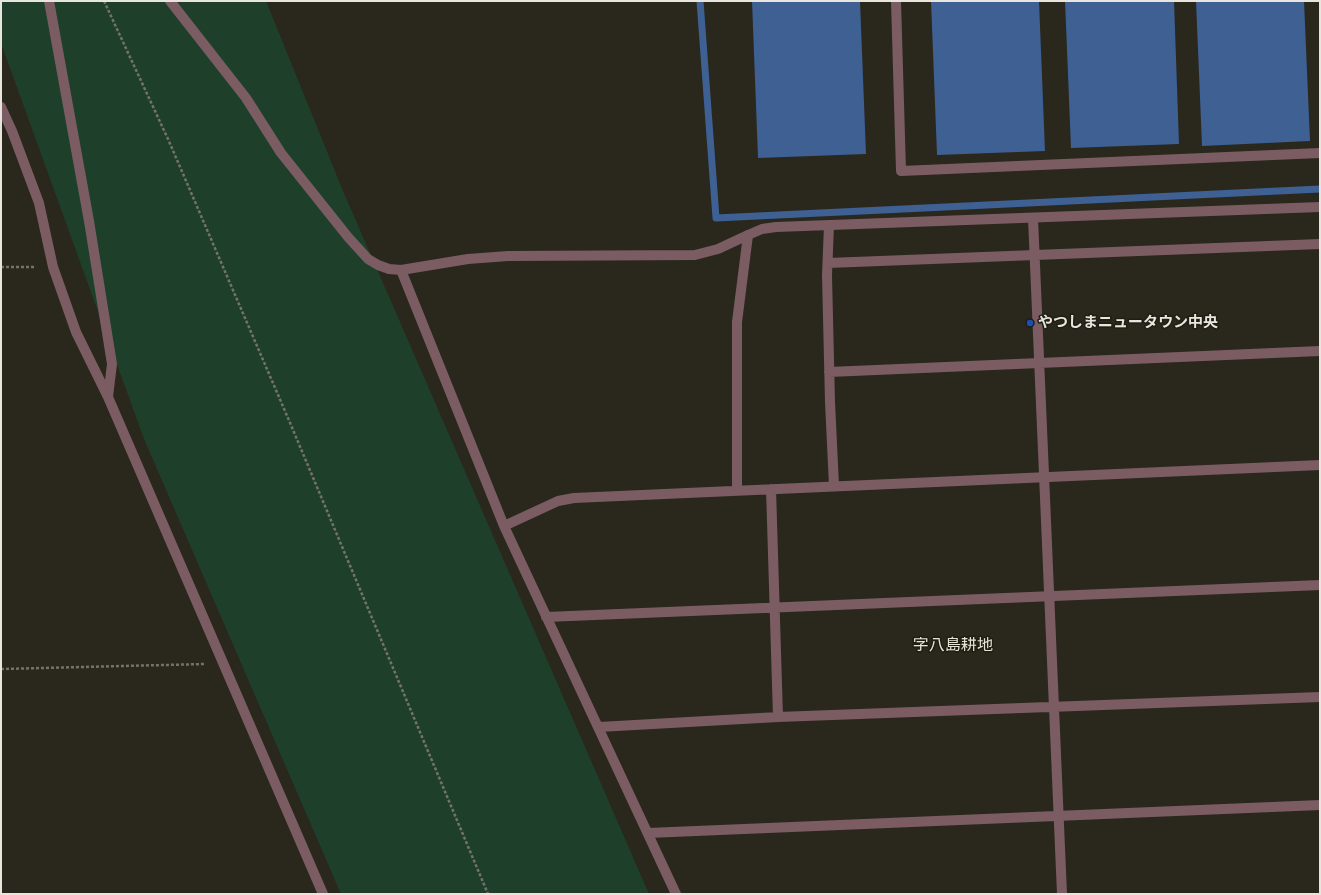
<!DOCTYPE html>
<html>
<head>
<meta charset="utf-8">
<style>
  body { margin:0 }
  #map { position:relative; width:1321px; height:895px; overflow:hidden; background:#2a271d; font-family:Jost,sans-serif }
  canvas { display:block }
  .frame { position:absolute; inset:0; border:2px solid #e7e5de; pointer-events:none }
</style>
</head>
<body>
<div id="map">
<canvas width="1321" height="895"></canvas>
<div class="frame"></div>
</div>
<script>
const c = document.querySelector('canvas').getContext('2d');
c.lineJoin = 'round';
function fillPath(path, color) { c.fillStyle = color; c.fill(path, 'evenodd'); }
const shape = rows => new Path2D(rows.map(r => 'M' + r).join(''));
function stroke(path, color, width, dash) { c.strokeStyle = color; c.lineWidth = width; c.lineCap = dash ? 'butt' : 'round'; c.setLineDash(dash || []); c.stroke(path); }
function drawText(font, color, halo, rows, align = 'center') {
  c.font = font + ' Jost,"Noto Sans JP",sans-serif'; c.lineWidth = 3; c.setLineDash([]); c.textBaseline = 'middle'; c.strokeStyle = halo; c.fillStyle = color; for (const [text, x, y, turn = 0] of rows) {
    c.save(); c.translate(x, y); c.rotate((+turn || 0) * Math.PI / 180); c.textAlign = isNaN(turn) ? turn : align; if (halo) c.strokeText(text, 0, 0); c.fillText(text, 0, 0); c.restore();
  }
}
const green = shape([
  [1,1,266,1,343,191,649,894,341,894,144,439,1,43]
]);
const water = shape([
  [752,1,860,1,866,154,758,158],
  [931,1,1039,1,1045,151,937,155],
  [1065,1,1174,1,1179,144,1071,148],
  [1196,1,1304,1,1310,141,1202,146]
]);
const stream = shape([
  [700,1,716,218,1320,189]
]);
const path = shape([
  [104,1,168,139,288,418,488,894],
  [1,267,36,267],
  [1,669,205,664]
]);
const service = shape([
  [896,1,901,171,1320,153]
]);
const minor = shape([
  [49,1,89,221,112,364,108,397],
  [170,1,246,98,281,153,348,237,368,259,378,265,389,269,401,270,468,259,508,256,695,255,718,249,748,235],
  [1,107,12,131,39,203,53,267,76,332,108,397,323,894],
  [1033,218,1062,894],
  [829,225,827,275,830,402,834,486],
  [828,263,1320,244],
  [401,270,504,526,676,894],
  [829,372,1320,351],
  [771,489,778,717],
  [737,490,737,322,748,235],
  [504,526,558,501,574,498,1320,465],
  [546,617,1320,585],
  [599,727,778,717,1320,697],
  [648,833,1320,805]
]);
const tertiary = shape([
  [748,235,762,229,776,227,1320,207]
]);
const markers = [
  [1030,323,4,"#1a4fb4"]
];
const poiNames = [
  ["やつしまニュータウン中央",1038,323]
];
const neighbourhoodNames = [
  ["字八島耕地",953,646]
];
fillPath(green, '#1e402b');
fillPath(water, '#3e6093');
stroke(stream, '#3e6093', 7);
stroke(path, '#747269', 2.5, [3, 2]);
stroke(service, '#7b5c63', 10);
stroke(minor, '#7b5c63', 10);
stroke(tertiary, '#7b5c63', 10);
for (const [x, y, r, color] of markers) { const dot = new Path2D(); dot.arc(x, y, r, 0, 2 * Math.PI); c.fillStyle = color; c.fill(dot); stroke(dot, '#201d13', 1.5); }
drawText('bold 15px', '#e7e5de', '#201d13', poiNames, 'left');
drawText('16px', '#e7e4d6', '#201d13', neighbourhoodNames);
</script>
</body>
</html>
